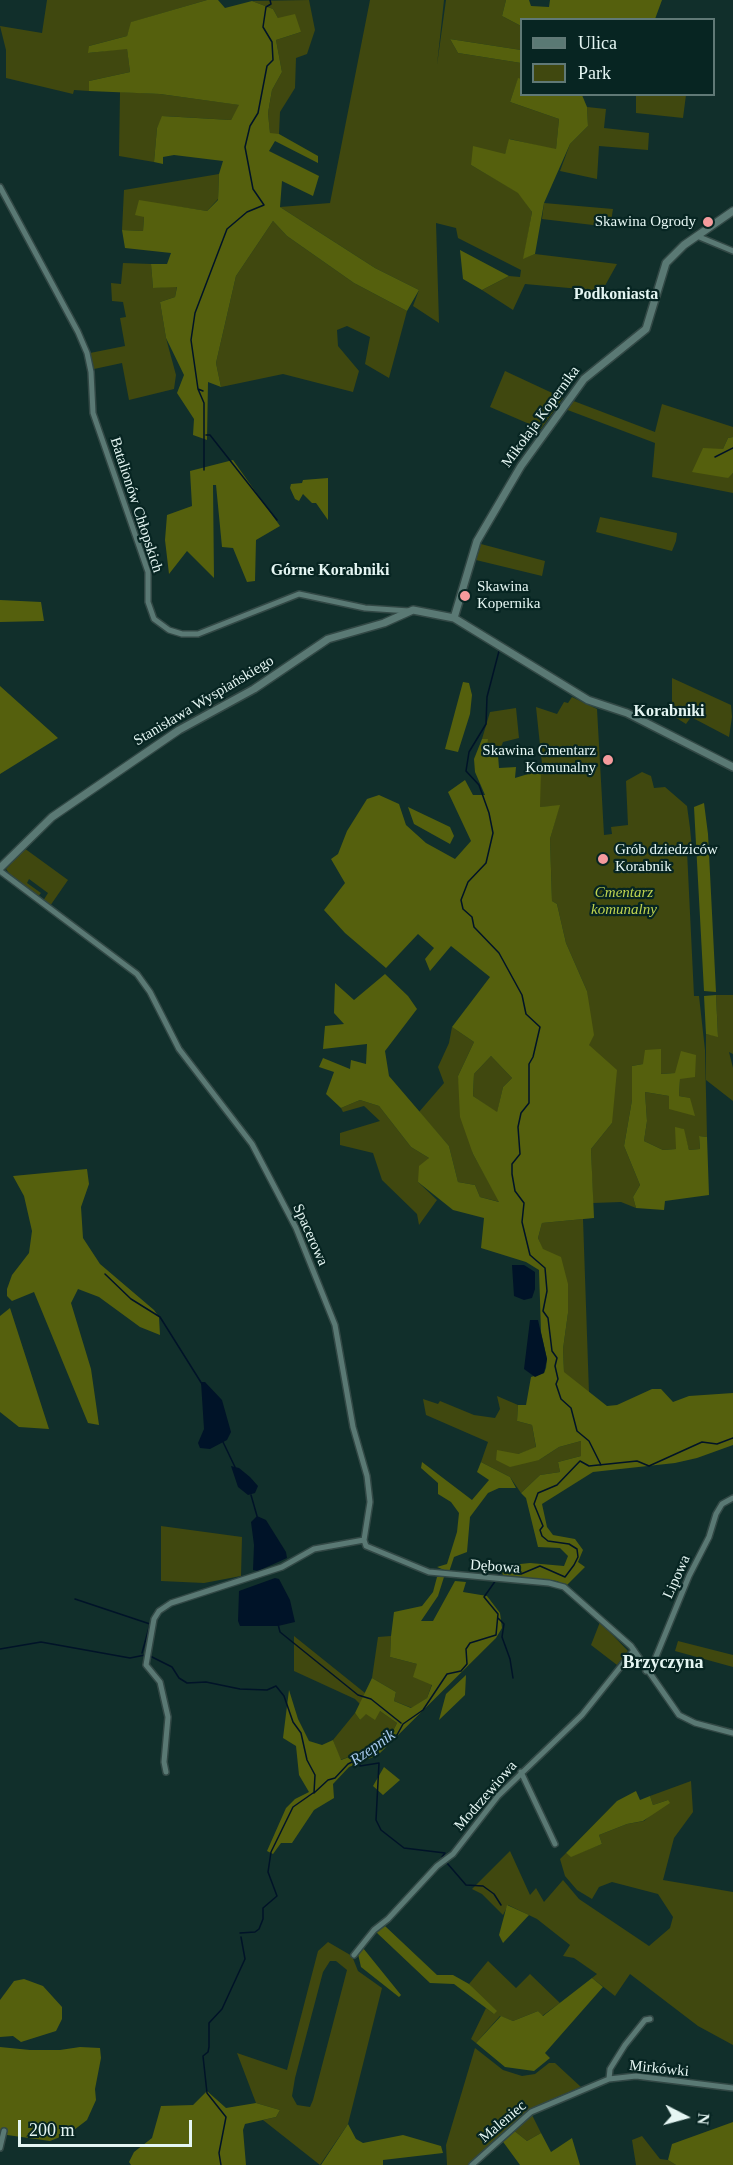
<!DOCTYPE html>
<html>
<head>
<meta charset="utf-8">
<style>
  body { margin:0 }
  #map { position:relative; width:733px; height:2165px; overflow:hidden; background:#112f2b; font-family:Georgia,serif }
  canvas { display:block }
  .legend { position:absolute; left:520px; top:18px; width:195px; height:78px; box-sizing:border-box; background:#072522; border:2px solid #607976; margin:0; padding:8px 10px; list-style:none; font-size:18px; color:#e5f6f3 }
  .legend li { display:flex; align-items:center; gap:12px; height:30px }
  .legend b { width:30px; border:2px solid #607976 }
  .north { position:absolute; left:655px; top:2087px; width:60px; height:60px; -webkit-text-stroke:4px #072522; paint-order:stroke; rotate:96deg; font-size:16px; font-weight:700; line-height:24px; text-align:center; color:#e5f6f3 }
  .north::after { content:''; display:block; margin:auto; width:21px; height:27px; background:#e5f6f3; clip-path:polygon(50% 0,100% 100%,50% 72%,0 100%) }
  .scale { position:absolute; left:18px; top:2120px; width:174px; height:27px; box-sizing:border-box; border:3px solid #e5f6f3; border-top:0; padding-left:8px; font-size:18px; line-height:21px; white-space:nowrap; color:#e5f6f3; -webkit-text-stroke:4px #072522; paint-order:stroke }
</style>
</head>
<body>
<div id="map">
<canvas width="733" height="2165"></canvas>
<ul class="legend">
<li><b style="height:8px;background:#5a7974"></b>Ulica</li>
<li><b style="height:16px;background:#40480f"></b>Park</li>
</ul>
<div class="north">N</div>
<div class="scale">200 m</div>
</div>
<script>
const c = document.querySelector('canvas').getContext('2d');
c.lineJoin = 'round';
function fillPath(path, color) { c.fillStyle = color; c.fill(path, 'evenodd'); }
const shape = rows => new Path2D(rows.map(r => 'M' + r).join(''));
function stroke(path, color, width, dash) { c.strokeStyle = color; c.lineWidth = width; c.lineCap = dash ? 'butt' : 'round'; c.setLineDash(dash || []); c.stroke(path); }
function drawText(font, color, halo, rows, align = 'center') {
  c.font = font + ' Georgia,serif'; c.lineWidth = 4.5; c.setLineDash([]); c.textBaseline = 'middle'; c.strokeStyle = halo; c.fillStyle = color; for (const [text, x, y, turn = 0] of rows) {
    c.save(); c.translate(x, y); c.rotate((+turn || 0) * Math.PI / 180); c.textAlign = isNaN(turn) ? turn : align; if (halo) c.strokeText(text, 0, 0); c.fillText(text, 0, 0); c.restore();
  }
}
const green = shape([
  [47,0,207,0,132,22,127,36,89,46,89,53,127,48,130,72,89,81,89,91,74,90,73,94,6,78,6,50,0,26,42,33],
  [309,0,315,30,307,54,296,58,295,88,280,112,279,134,270,134,268,113,272,90,282,72,276,40,301,32,278,18,273,9,252,1],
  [370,0,444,0,437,65,446,0,506,0,502,16,521,26,521,50,450,39,458,53,521,63,521,79,518,79,510,102,559,119,556,150,510,139,505,154,471,165,519,193,532,212,524,258,535,254,617,264,602,291,525,284,513,310,482,290,509,276,520,277,521,270,458,238,456,228,436,223,439,323,413,306,419,290,375,268,280,207,330,203],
  [120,92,160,94,240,105,231,120,163,116,157,128,154,162,119,156],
  [636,95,686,95,683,118,636,113],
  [587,107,606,109,604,128,649,133,648,150,599,146,597,179,560,171,570,144,588,126],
  [219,174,218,199,207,211,139,201,144,217,143,231,122,230,124,190],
  [544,203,613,209,610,227,542,219],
  [273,221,287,236,354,283,407,311,389,378,365,364,370,337,347,326,337,330,338,346,359,371,353,392,283,374,221,387,216,363,236,276],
  [123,263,151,264,153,288,177,286,175,297,160,302,166,338,176,375,174,389,129,400,122,363,94,369,90,353,125,346,120,318,126,317,123,302,112,301,111,283,121,284],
  [505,371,563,398,541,429,490,407],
  [571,400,655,432,662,404,733,427,733,437,728,438,723,449,727,478,733,473,733,493,652,477,655,443,565,409],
  [600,517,677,533,676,541,672,551,596,532],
  [481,544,545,561,542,576,476,560],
  [672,678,731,705,732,717,729,737,691,717,686,724,667,712,672,703],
  [572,697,597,709,604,835,612,834,611,827,628,825,626,781,642,772,651,776,654,788,665,787,687,806,690,828,692,849,687,851,694,996,699,996,705,1050,707,1137,699,1136,700,1149,689,1150,683,1129,676,1128,676,1149,663,1150,644,1141,647,1121,645,1092,669,1096,690,1098,679,1096,680,1079,675,1073,660,1074,643,1064,632,1066,632,1100,624,1146,640,1185,633,1197,636,1208,621,1202,593,1203,591,1149,612,1123,589,1045,587,991,566,943,557,904,552,901,550,839,559,806,540,807,538,788,542,764,536,707,557,714,564,702,568,703],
  [516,708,519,738,503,742,498,755,487,754,488,739,482,739,490,712],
  [24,848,68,880,50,906,43,901,48,893,29,879,27,883,41,893,37,898,14,880,6,869],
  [716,995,733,995,733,1054,729,1052,733,1068,733,1101,706,1080,706,1034,718,1036],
  [452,1027,474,1042,458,1076,473,1154,500,1202,480,1197,475,1185,458,1182,449,1146,419,1112,444,1083,438,1067,449,1043],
  [491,1056,512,1078,503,1087,497,1113,473,1096,474,1074],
  [360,1100,379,1106,411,1147,429,1158,418,1182,437,1200,419,1225,417,1214,382,1180,373,1153,340,1145,340,1133,380,1121,364,1106,343,1112,341,1108],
  [583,1219,589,1393,564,1373,563,1349,568,1313,538,1238,542,1223],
  [497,1396,518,1405,517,1421,532,1425,536,1448,518,1454,539,1460,559,1447,581,1441,581,1456,558,1462,560,1472,540,1475,521,1493,510,1477,481,1462,488,1442,426,1415,423,1399,438,1404,440,1401,474,1415,495,1418,500,1409],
  [161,1526,242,1537,241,1576,204,1583,161,1581],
  [600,1622,628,1651,617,1665,591,1645],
  [294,1636,365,1693,360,1704,355,1699,294,1671],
  [391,1636,390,1657,417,1664,432,1684,427,1698,412,1708,394,1701,396,1692,372,1678,378,1637],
  [678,1641,733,1655,733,1667,675,1651],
  [380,1711,397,1723,392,1733,371,1749,340,1760,333,1740,355,1713,360,1720,365,1713],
  [691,1781,693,1812,674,1838,663,1880,733,1892,733,2045,698,2026,630,1974,615,1996,592,1978,597,1974,574,1958,563,1956,570,1945,537,1919,508,1905,503,1915,482,1894,472,1889,510,1851,530,1895,536,1888,544,1902,563,1880,579,1899,649,1946,670,1928,673,1917,658,1894,612,1882,599,1887,592,1899,577,1890,565,1876,560,1859,566,1853,571,1856,602,1844,599,1835,627,1824,644,1821,668,1800,653,1805,650,1796],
  [328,1942,352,1956,358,1971,382,1988,348,2124,320,2165,263,2120,276,2117,280,2110,256,2103,237,2053,287,2070,318,1951],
  [330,1961,336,1961,347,1970,313,2100,310,2107,297,2105,292,2096,295,2078,323,1972],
  [488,1961,516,1988,530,1974,560,2003,542,2016,538,2011,513,2021,500,2016,476,2043,471,2039,486,2008,494,2014,469,1984],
  [475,2048,503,2070,522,2076,535,2074,549,2063,555,2063,581,2087,550,2100,518,2119,469,2165,447,2165,446,2145],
  [531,2113,541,2133,527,2141,512,2129],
  [642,2136,660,2159,668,2160,676,2165,636,2165,632,2140]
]);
const forest = shape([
  [207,0,218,0,225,8,252,1,273,9,278,18,295,14,301,32,276,40,282,72,272,90,268,113,270,133,279,134,318,156,318,163,275,141,269,151,319,176,313,196,282,181,280,207,375,268,419,290,407,311,354,283,287,236,273,221,236,276,216,363,221,387,208,382,207,440,193,435,194,419,177,393,184,375,166,338,160,302,175,297,177,287,153,288,151,264,167,264,171,253,125,248,122,230,143,231,144,217,135,215,139,200,207,211,218,200,219,174,223,161,174,155,163,157,163,164,154,162,157,128,162,116,231,120,239,105,160,94,89,91,89,81,130,72,127,49,88,53,89,46,127,36,131,22],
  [506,0,529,0,531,6,549,7,550,0,662,0,655,19,522,20,521,26,502,16],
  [450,39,521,50,521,63,458,53],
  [518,78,521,79,522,94,582,95,587,107,588,126,570,144,544,203,535,254,523,259,532,212,518,193,471,165,473,146,505,154,509,139,556,149,559,119,510,102],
  [460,250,509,276,482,290,463,279],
  [733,437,733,473,728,478,692,472,703,448,723,449,728,438],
  [233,460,280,526,256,540,255,581,247,582,233,548,222,547,216,485,213,485,214,578,187,551,169,574,165,540,167,515,192,506,190,471],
  [328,478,328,520,316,503,312,503,303,494,299,501,295,499,290,488,291,484,302,483,303,480],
  [0,600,41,602,44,621,0,622],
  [463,682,469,683,472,695,470,714,458,752,445,749],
  [0,686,58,738,0,774],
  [482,739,488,739,487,754,498,755,499,768,516,767,515,778,541,770,540,807,560,805,550,839,552,901,557,904,566,943,587,991,594,1035,589,1045,617,1070,612,1123,591,1149,594,1218,542,1223,538,1238,543,1249,561,1257,568,1284,568,1313,563,1349,564,1372,607,1406,617,1405,652,1389,661,1389,673,1402,689,1396,733,1393,733,1445,697,1458,675,1463,593,1472,542,1504,547,1527,553,1535,575,1539,583,1550,578,1562,585,1567,566,1586,557,1581,503,1576,501,1566,530,1563,564,1566,568,1556,560,1548,538,1547,526,1498,521,1493,540,1475,560,1472,558,1462,581,1456,581,1441,559,1447,539,1460,510,1467,496,1460,497,1450,518,1454,536,1447,532,1425,517,1421,518,1405,526,1405,531,1377,544,1373,546,1368,547,1359,541,1332,539,1270,526,1262,481,1248,484,1218,453,1210,418,1182,419,1166,429,1158,411,1147,379,1106,360,1100,341,1108,326,1094,334,1072,319,1067,323,1058,350,1069,351,1060,366,1064,367,1044,323,1049,325,1026,344,1024,334,1013,335,983,354,1000,385,974,408,996,417,1009,385,1051,389,1076,449,1146,458,1182,475,1185,480,1197,499,1202,473,1154,460,1117,458,1076,474,1042,452,1027,490,977,451,946,430,971,425,959,434,948,418,934,386,968,345,933,324,910,345,883,331,859,338,854,347,831,367,799,379,795,399,804,406,825,426,843,455,859,471,841,448,792,465,780,473,795,485,795,475,772,474,759],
  [491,1056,512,1078,503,1087,497,1112,473,1096,474,1074],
  [704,803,708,834,716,992,704,991,694,807],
  [408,807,450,827,454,836,450,844,414,824],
  [716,995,718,1037,706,1034,704,996],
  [661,1049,661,1074,675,1073,681,1051,696,1055,695,1077,680,1079,679,1096,690,1098,695,1116,669,1109,669,1096,645,1092,647,1121,644,1141,663,1150,676,1149,675,1127,684,1129,689,1150,700,1149,699,1136,707,1137,709,1195,665,1201,664,1210,636,1208,633,1197,640,1185,624,1146,632,1100,632,1066,643,1064,645,1050],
  [87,1169,89,1184,81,1207,83,1238,100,1264,154,1310,159,1317,160,1335,140,1327,99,1297,78,1289,71,1303,91,1369,99,1425,88,1423,34,1292,12,1301,7,1296,7,1289,12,1275,29,1253,32,1231,24,1196,13,1176],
  [10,1308,49,1429,19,1427,0,1412,0,1316],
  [422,1462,472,1500,489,1480,477,1472,481,1462,510,1477,516,1488,499,1488,488,1493,470,1517,467,1552,454,1557,449,1572,437,1567,447,1564,457,1532,459,1513,451,1502,438,1494,438,1483,421,1468],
  [437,1577,444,1577,438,1596,421,1621,433,1621,455,1581,466,1582,463,1592,487,1596,500,1613,502,1628,496,1638,378,1755,349,1767,333,1784,334,1798,314,1810,292,1843,281,1843,273,1854,267,1851,286,1808,295,1799,309,1792,299,1775,296,1746,283,1738,289,1690,298,1719,309,1741,322,1745,333,1740,341,1760,371,1749,392,1733,397,1723,380,1711,375,1720,366,1714,360,1720,355,1713,372,1678,396,1692,394,1701,411,1708,427,1698,432,1685,413,1677,417,1664,390,1657,391,1636,394,1612,422,1606,433,1592],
  [466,1675,465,1695,439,1720,446,1694],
  [384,1767,400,1780,383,1795,373,1786],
  [636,1791,640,1800,650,1796,653,1805,668,1800,670,1803,643,1821,627,1824,599,1835,602,1844,571,1857,566,1853,617,1801],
  [507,1905,529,1915,503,1943,499,1935],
  [385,1926,437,1975,453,1975,469,1984,497,2011,494,2014,454,1984,430,1983,376,1932],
  [363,1948,401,1995,399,1997,361,1967,358,1954],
  [592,1978,603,1987,545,2053,550,2058,534,2071,505,2067,476,2043,501,2016,513,2021,538,2011,543,2016],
  [24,1979,43,1986,62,2007,62,2019,56,2031,21,2042,13,2036,0,2037,0,2000,14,1981],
  [0,2047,30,2050,60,2050,80,2047,100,2048,101,2058,95,2089,96,2100,87,2120,70,2133,50,2141,0,2134],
  [207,2091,226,2108,256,2103,280,2110,276,2117,245,2124,243,2130,246,2165,131,2165,129,2162,134,2152,152,2138,161,2106,193,2105],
  [733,2122,733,2165,676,2165,668,2160,672,2144],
  [348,2124,356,2139,363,2143,403,2135,441,2146,443,2153,383,2160,383,2165,321,2165],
  [512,2129,527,2141,541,2133,551,2152,572,2138,580,2165,520,2165,501,2139]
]);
const water = shape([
  [512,1265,524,1265,535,1272,535,1289,532,1298,524,1300,514,1296],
  [530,1320,538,1320,547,1359,544,1373,535,1377,524,1369],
  [201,1382,205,1382,222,1400,231,1432,227,1440,210,1449,200,1448,198,1443,204,1429],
  [231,1466,239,1468,250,1477,258,1486,255,1493,248,1495,238,1487],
  [257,1516,266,1520,286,1552,287,1558,258,1571,253,1570,254,1545,251,1522],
  [275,1578,279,1579,290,1600,295,1622,278,1626,240,1626,238,1621,239,1591]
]);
const stream = shape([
  [198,389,204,403,204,470],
  [203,391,198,389,191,340,195,313,227,229,247,212,264,205,253,189,245,147,250,126,258,113,267,66,273,60,272,42,263,27,266,7,271,4,270,0],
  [206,435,210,435,277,520],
  [715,457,733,448],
  [499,651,487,697,486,724,469,752,466,771,479,785,489,813,493,833,486,863,468,882,461,900,463,909,472,917,474,927,499,953,522,995,526,1014,540,1027,533,1057,529,1064,529,1103,521,1113,518,1127,520,1154,512,1164,512,1174,515,1191,524,1203,522,1222,530,1255,545,1268,547,1291,543,1311,548,1318,552,1351,557,1358,555,1366,558,1379,556,1384,561,1399,571,1408,577,1431,589,1441,601,1465],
  [105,1274,131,1299,160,1317,202,1384],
  [223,1442,235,1467],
  [251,1495,257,1516],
  [498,1576,502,1570,510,1568,521,1574,540,1566,565,1577,574,1565,578,1557,577,1549,569,1544,548,1541,542,1536,540,1530,543,1526,534,1504,538,1493,557,1485,580,1461,589,1466,637,1461,649,1466,702,1442,717,1444,733,1438],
  [75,1599,150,1624,142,1653],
  [498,1618,504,1624,502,1637,510,1659,513,1678],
  [278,1624,280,1632,358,1695,371,1699,401,1723],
  [0,1649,41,1642,130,1658,145,1655],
  [150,1656,172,1667,179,1678,187,1683,206,1682,240,1689,267,1690,276,1686,284,1696,293,1722,301,1733,307,1760,315,1775,314,1793,328,1780,335,1778,348,1764,374,1751,397,1735,403,1724,423,1710,447,1674,461,1671,467,1664,466,1649,470,1643,496,1635,498,1614,484,1597,496,1580],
  [359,1760,360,1766,379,1763,376,1820,381,1830,404,1848,445,1853,442,1857],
  [447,1863,466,1885,483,1886,494,1894,501,1905],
  [240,1933,255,1932,259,1929,263,1919,263,1908,277,1896,268,1872,271,1852,293,1807,313,1793],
  [221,2165,219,2153,226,2117,207,2093,203,2056,208,2052,209,2047,209,2023,222,2009,245,1959,241,1937]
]);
const minor = shape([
  [0,187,78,332,87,353,91,372,93,413,148,572,148,602,154,619,169,630,182,634,198,634,299,594,365,608,409,611],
  [697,236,733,251],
  [0,871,137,974,150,992,179,1049,252,1144,296,1228,335,1325,353,1427,367,1476,370,1502,364,1540],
  [646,1671,655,1659,689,1576,709,1537,716,1514,722,1504,733,1498],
  [166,1772,164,1762,168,1717,160,1682,146,1665,154,1619,159,1611,171,1603,282,1567,314,1549,364,1540,366,1546,429,1572,549,1583,564,1587,631,1646,679,1715,695,1723,733,1733],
  [521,1772,555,1844],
  [354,1955,374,1930,388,1919,437,1866,453,1854,498,1796,582,1715,634,1650],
  [609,2079,610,2069,625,2045,645,2020,650,2019],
  [0,2148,4,2131],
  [472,2165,531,2112,609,2079,636,2076,733,2088]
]);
const tertiary = shape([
  [454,618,477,541,521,466,584,379,646,329,666,263,684,245,733,211],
  [0,868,52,817,179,730,254,689,328,639,384,623,413,610,454,618,588,700,627,713,733,767]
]);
const markers = [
  [708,222,6,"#f59b9d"],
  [465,596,6,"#f59b9d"],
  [608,760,6,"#f59b9d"],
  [603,859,6,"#f59b9d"]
];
const poiNames = [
  ["Skawina Ogrody",696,222],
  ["Skawina",477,587,"left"],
  ["Kopernika",477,604,"left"],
  ["Skawina Cmentarz",596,751],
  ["Komunalny",596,768],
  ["Grób dziedziców",615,850,"left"],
  ["Korabnik",615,867,"left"]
];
const streetNames = [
  ["Mikołaja Kopernika",541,417,-54],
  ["Batalionów Chłopskich",136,505,72],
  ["Stanisława Wyspiańskiego",204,701,-31],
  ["Spacerowa",310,1235,66],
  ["Dębowa",495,1567,4],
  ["Lipowa",677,1577,-66],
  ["Modrzewiowa",486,1796,-49],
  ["Mirkówki",659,2069,6],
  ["Maleniec",503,2122,-40]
];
const parkNames = [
  ["Cmentarz",624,893],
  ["komunalny",624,910]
];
const neighbourhoodNames = [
  ["Podkoniasta",616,295],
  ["Górne Korabniki",330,571],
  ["Korabniki",669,712]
];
const waterNames = [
  ["Rzepnik",373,1748,-35]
];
const quarterNames = [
  ["Brzyczyna",663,1663]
];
fillPath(green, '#40480f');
fillPath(forest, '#55600d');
fillPath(water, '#001328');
stroke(stream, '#001328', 1.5);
stroke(minor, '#324845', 8);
stroke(tertiary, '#324845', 10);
stroke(minor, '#5a7974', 5);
stroke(tertiary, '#5a7974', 7);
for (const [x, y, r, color] of markers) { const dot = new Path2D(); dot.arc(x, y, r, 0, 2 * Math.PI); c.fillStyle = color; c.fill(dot); stroke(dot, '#072522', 2); }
drawText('15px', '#e5f6f3', '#072522', poiNames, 'right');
drawText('15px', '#e5f6f3', '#072522', streetNames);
drawText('italic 15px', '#bfd450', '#072522', parkNames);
drawText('bold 16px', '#e5f6f3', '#072522', neighbourhoodNames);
drawText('italic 16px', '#a8caee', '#072522', waterNames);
drawText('bold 18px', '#e5f6f3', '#072522', quarterNames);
</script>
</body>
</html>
